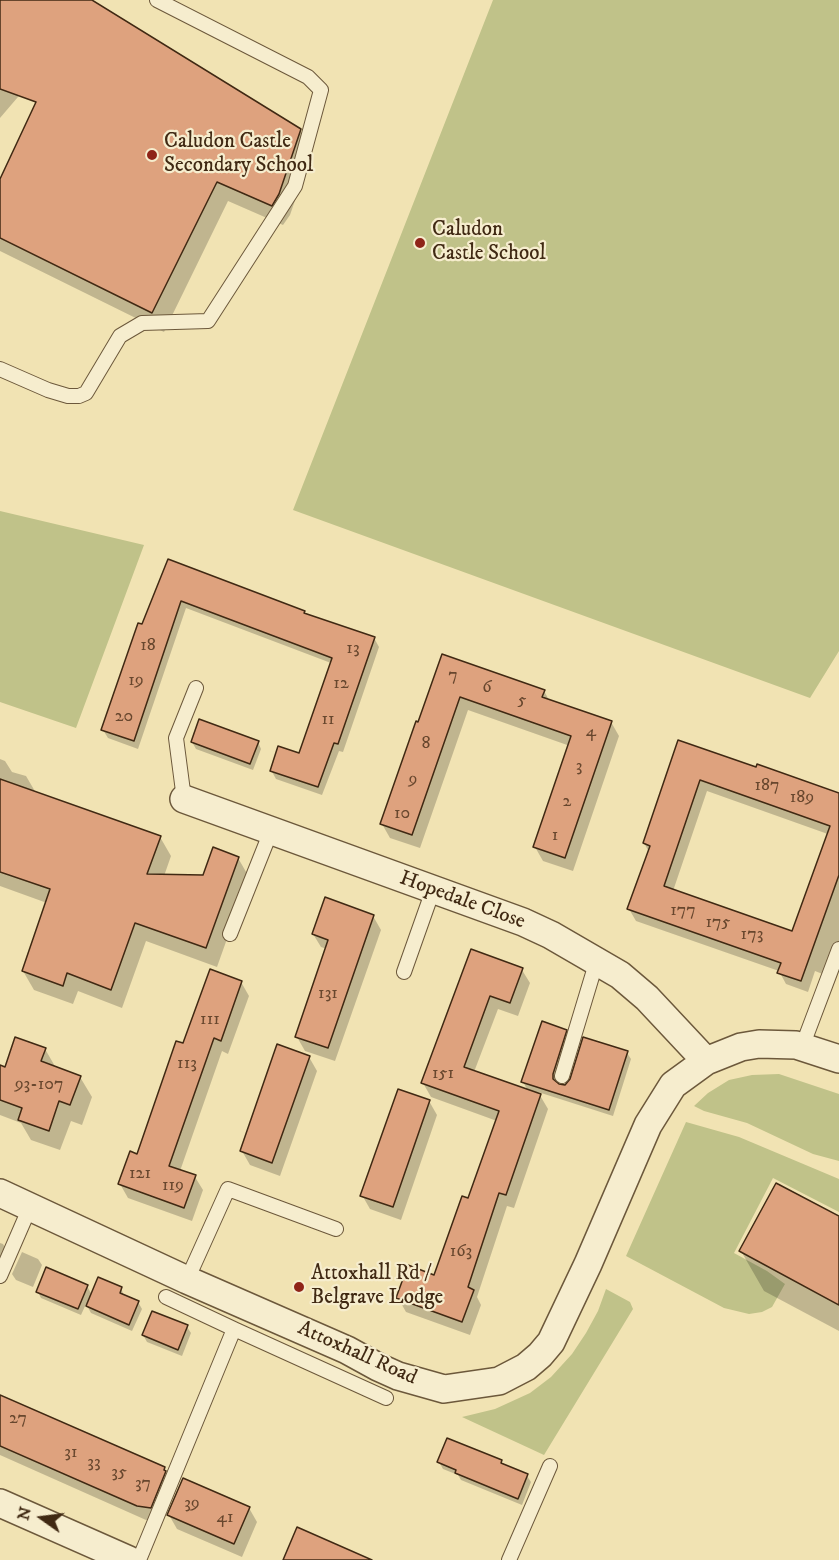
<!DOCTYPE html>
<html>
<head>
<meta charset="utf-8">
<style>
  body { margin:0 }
  #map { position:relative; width:839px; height:1560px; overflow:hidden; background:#f1e3b3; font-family:"IM FELL DW Pica",serif }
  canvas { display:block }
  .north { position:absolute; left:12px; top:1488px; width:60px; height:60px; -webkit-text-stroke:4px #f6edce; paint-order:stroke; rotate:284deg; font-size:16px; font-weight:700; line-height:24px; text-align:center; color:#402913 }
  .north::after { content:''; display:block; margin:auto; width:21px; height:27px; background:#402913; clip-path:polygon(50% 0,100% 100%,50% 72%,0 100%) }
</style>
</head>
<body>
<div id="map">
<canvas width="839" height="1560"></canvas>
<div class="north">N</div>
</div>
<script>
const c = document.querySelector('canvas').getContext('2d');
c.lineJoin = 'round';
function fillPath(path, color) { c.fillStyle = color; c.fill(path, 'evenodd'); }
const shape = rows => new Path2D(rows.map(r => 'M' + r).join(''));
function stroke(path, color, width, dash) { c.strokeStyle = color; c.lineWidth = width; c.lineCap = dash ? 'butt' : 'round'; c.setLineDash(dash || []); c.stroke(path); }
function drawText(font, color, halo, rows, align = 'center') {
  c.font = font + ' "IM FELL DW Pica",serif'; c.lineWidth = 4.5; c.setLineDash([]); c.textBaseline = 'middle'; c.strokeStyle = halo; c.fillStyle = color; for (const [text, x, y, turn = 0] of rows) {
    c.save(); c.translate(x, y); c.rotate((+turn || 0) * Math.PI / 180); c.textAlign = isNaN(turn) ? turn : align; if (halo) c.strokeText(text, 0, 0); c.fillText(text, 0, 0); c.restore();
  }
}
const green = shape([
  [493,0,839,0,839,651,810,698,293,510],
  [0,511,144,545,76,728,0,702],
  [779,1074,839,1094,839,1161,813,1154,747,1123,704,1111,694,1106,708,1093,729,1080,752,1075],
  [686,1122,739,1137,839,1179,839,1212,773,1178,734,1253,767,1271,785,1284,772,1307,762,1312,749,1314,724,1308,626,1256],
  [606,1289,630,1302,633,1309,544,1455,462,1417,495,1409,530,1393,551,1377,572,1354,586,1333,598,1311]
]);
const shadow = shape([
  [0,0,89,0,300,131,312,151,290,215,283,225,228,201,164,332,0,251,0,183,65,42,0,118],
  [169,561,304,612,305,615,374,638,379,647,343,752,339,751,322,795,276,779,271,770,300,755,331,663,186,608,138,749,108,738,103,730],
  [443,656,544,691,549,700,611,722,619,736,573,871,543,861,535,847,570,746,468,710,420,848,390,838,382,824],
  [192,742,258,742,261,749,253,770,196,749],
  [679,742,839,794,839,838,707,791,673,891,793,933,839,873,839,956,830,977,815,971,808,992,786,984,779,971,636,921,629,909,649,852,644,843],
  [0,759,5,761,12,772,26,776,36,793,160,837,171,856,164,876,204,877,238,858,249,877,217,967,146,941,122,1008,78,991,73,1004,34,990,23,971,47,903,0,886],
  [373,916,381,930,335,1061,305,1051,297,1037,327,949,321,947,313,934],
  [472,951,522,970,530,983,518,1016,498,1009,474,1072,528,1091,523,1082,566,1031,569,1038,556,1084,565,1086,627,1053,631,1059,613,1116,538,1092,548,1109,514,1208,507,1206,477,1297,481,1305,470,1335,406,1312,398,1298,435,1277,469,1200,497,1121,431,1097,423,1083],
  [241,982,249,996,228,1054,222,1051,180,1171,195,1177,203,1190,192,1221,128,1198,120,1184,138,1156,184,1045],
  [45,1049,56,1068,80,1077,92,1097,82,1125,71,1121,60,1150,31,1140,21,1123,0,1115,0,1067,6,1069],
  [309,1057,317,1071,280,1176,250,1165,242,1151],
  [429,1101,437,1115,401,1220,370,1209,362,1195],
  [839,1218,839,1331,764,1291,741,1251],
  [0,1243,3,1244,7,1251,0,1268],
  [22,1252,38,1259,42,1265,33,1287,16,1280,12,1274],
  [87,1286,92,1295,121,1288,124,1296,138,1302,142,1309,132,1331,91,1313,86,1304,81,1315,41,1298,38,1292],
  [187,1327,191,1333,182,1356,147,1342,143,1335],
  [0,1397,164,1468,172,1482,158,1521,146,1520,0,1455],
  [439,1462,501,1462,503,1466,527,1476,531,1482,522,1505,461,1480,458,1475,443,1469],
  [249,1508,257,1522,242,1557,177,1529,169,1515]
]);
const building = shape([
  [0,0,92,0,301,129,279,194,272,206,217,182,152,313,0,238,0,179,36,102,0,89,0,0],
  [168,559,305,611,304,613,375,637,338,744,334,743,318,787,270,771,278,746,299,753,332,658,181,601,134,741,101,730,138,623,142,624,168,559],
  [442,654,545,690,542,697,612,721,565,858,533,847,571,736,460,697,412,835,380,824,416,721,418,722,442,654],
  [199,719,259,741,250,764,191,742,199,719],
  [678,740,756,767,757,764,839,793,839,875,801,981,777,973,781,963,627,909,650,846,643,843,678,740],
  [700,780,830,826,792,931,664,886,700,780],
  [0,779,161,836,147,874,203,875,213,847,239,857,206,948,135,923,111,990,67,973,63,986,22,971,50,889,0,872,0,779],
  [325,897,374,915,328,1048,295,1037,328,940,312,934,325,897],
  [471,949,523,968,510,1003,490,996,464,1067,541,1094,506,1195,499,1193,468,1287,474,1290,462,1322,396,1298,408,1265,434,1275,462,1196,468,1198,499,1111,421,1083,471,949],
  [210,969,242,981,221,1041,214,1038,169,1166,196,1175,184,1208,118,1184,130,1151,137,1154,176,1041,183,1043,210,969],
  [542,1021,567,1030,553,1074,553,1079,559,1084,565,1085,570,1079,583,1037,628,1051,609,1110,521,1082,542,1021],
  [15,1037,46,1048,41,1061,81,1076,70,1105,59,1101,49,1131,18,1120,22,1108,0,1100,0,1065,5,1067,15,1037],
  [277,1044,310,1056,272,1163,240,1151,277,1044],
  [398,1089,430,1100,393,1207,360,1196,398,1089],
  [776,1183,839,1216,839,1305,739,1251,776,1183],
  [46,1267,88,1285,78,1309,36,1292,46,1267],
  [98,1277,122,1287,120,1293,139,1301,129,1325,86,1306,98,1277],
  [152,1311,188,1325,178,1350,142,1335,152,1311],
  [0,1395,165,1467,164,1470,166,1471,151,1508,137,1506,0,1446,0,1395],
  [447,1438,502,1460,501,1463,528,1474,518,1499,455,1473,456,1470,437,1462,447,1438],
  [183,1478,250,1507,234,1544,167,1515,183,1478],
  [297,1527,372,1560,283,1560,297,1527]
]);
const lane = shape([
  [0,369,48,390,68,396,79,396,86,393,120,336,142,323,208,321,295,186,321,90,308,77,157,0],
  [184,799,176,738,196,688],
  [230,934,271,831],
  [404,972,433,890],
  [802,1047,839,949],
  [562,1076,597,960],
  [0,1276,30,1207],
  [187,1280,228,1189,336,1229],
  [166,1297,234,1329],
  [139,1560,234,1329,386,1398],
  [509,1560,550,1466]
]);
const street = shape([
  [184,799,523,922,551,935,620,975,647,998,706,1061],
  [0,1193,187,1280,347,1350,378,1367,398,1376,444,1389,499,1381,526,1367,540,1355,551,1342,588,1264,648,1125,673,1085,706,1061,741,1047,759,1044,796,1045,839,1059],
  [0,1503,129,1560]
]);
const markers = [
  [152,155,6,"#8f2418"],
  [420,243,6,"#8f2418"],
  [299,1287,6,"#8f2418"]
];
const numberNames = [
  ["18",148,646],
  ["13",353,649],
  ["7",453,676],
  ["19",136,681],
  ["12",341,684],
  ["6",487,688],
  ["5",522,701],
  ["20",124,717],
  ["11",328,720],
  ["4",591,732],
  ["8",426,744],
  ["3",579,767],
  ["9",413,780],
  ["187",767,786],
  ["189",802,798],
  ["2",567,802],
  ["10",402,814],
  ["1",555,836],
  ["177",683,911],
  ["175",718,923],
  ["173",752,935],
  ["131",328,994],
  ["111",210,1020],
  ["113",187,1064],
  ["151",443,1074],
  ["93-107",39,1085],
  ["121",140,1174],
  ["119",173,1186],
  ["163",461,1252],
  ["27",18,1419],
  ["31",71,1453],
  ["33",94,1463],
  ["35",119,1473],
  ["37",143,1484],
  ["39",192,1504],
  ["41",225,1518]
];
const poiNames = [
  ["Caludon Castle",164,143],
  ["Secondary School",164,167],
  ["Caludon",432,231],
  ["Castle School",432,255],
  ["Attoxhall Rd /",311,1275],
  ["Belgrave Lodge",311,1299]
];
const streetNames = [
  ["Hopedale Close",462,901,20],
  ["Attoxhall Road",357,1354,24]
];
fillPath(green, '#c0c289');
fillPath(shadow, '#0003');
fillPath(building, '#dea27e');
stroke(building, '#402913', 1.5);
stroke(lane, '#6c583b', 16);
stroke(street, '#6c583b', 30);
stroke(lane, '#f6edce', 14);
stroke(street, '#f6edce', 27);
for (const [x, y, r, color] of markers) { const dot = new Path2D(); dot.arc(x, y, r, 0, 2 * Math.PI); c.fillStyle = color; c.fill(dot); stroke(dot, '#f6edce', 2); }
drawText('18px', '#68472e', null, numberNames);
drawText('21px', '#402913', '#f6edce', poiNames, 'left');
drawText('21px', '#402913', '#f6edce', streetNames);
</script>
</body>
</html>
